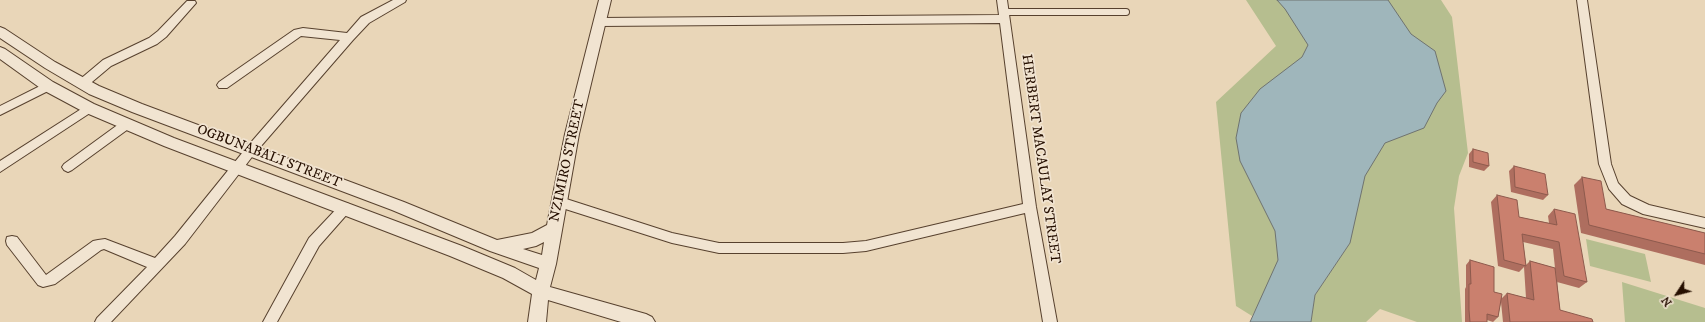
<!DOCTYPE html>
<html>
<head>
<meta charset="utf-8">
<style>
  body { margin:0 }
  #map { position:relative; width:1705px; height:322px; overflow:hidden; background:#e9d6b8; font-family:"IM FELL DW Pica",serif }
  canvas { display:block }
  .north { position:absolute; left:1657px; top:274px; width:40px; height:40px; -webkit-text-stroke:3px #f1e4d1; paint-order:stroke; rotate:234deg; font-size:11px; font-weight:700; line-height:16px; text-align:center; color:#260f00 }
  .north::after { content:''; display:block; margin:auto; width:14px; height:18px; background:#260f00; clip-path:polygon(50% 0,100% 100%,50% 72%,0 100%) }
</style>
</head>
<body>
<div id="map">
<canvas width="1705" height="322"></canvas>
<div class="north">N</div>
</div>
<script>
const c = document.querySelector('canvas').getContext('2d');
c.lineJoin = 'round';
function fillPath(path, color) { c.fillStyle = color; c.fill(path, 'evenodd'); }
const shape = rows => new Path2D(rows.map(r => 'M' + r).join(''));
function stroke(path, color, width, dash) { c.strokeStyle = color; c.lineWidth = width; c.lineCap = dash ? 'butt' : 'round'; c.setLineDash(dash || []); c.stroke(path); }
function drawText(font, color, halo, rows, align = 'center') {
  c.font = font + ' "IM FELL DW Pica",serif'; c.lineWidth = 3.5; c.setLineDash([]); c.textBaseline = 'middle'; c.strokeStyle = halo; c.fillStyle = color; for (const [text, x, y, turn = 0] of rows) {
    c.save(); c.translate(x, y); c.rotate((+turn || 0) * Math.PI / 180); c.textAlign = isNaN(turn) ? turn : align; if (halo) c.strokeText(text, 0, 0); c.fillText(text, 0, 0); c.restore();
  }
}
const green = shape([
  [1246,0,1340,0,1305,217,1252,316,1236,306,1216,102,1276,46],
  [1365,0,1441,0,1452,17,1468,153,1459,176,1454,208,1462,322,1417,322,1380,309,1366,322,1311,322,1315,295,1350,243],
  [1586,239,1645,254,1651,282,1590,266],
  [1622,282,1705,308,1705,322,1625,322]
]);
const water = shape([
  [1277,0,1388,0,1411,34,1435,51,1446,91,1437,103,1424,128,1385,143,1365,176,1350,243,1315,295,1311,322,1250,322,1278,260,1275,231,1240,161,1236,138,1241,113,1260,89,1302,57,1308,45,1285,9,1277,0]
]);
const service = shape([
  [1004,12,1126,12]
]);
const minor = shape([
  [393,0,406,0,405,2,369,23,353,40,255,153,185,244,111,322,95,322,97,318,147,267,104,249,101,250,55,284,43,287,38,285,7,245,6,241,7,237,12,236,17,237,46,275,93,241,98,240,105,239,155,258,175,236,247,147,340,40,301,36,227,88,219,88,217,85,219,82,294,30,303,28,347,33,361,17,393,0],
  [997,0,1007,0,1036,207,1057,322,1043,322,1025,213,866,251,843,253,719,253,672,243,556,206,554,202,556,198,560,197,672,233,719,243,843,243,866,241,1023,204,1000,23,599,26,595,25,594,22,595,19,599,18,999,15,997,0],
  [1577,0,1587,0,1611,164,1618,183,1630,196,1649,205,1705,218,1705,228,1643,214,1622,204,1609,189,1599,164,1577,0],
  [187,1,195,1,196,3,166,37,157,44,111,66,86,87,78,87,76,84,78,81,103,60,149,38,158,31,187,1],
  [48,82,52,83,54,86,52,89,0,115,0,106,48,82],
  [89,104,93,105,95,108,93,111,0,172,0,161,89,104],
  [127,120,131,121,133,124,131,127,72,170,68,172,64,170,62,167,64,164,123,121,127,120],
  [345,203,349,204,351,208,349,212,319,246,277,322,263,322,309,238,341,204,345,203]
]);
const tertiary = shape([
  [599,0,611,0,579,134,556,264,550,287,646,314,652,317,655,322,621,322,548,300,546,322,528,322,532,294,503,278,450,256,164,146,84,112,43,90,0,59,0,47,5,49,53,82,94,104,174,138,462,246,515,268,536,280,539,268,490,251,392,210,132,112,89,94,45,68,0,38,0,27,5,29,55,62,99,86,142,104,404,202,497,240,532,233,547,225,565,134,599,0],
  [544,242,542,255,523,249,536,246,544,242]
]);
const wall = shape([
  [1473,149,1489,166,1484,171,1469,167,1469,154],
  [1514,166,1548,195,1543,200,1511,192,1509,171],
  [1582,177,1606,209,1705,233,1705,265,1581,233,1574,185],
  [1497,195,1519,217,1549,223,1548,216,1554,209,1587,282,1579,288,1557,282,1556,271,1560,310,1593,322,1503,322,1501,302,1498,317,1493,322,1487,320,1487,322,1465,322,1465,289,1466,287,1466,265,1470,260,1494,292,1502,298,1507,293,1526,298,1524,267,1519,272,1498,266,1491,202],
  [1523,242,1553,249,1555,268,1530,261,1526,265]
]);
const building = shape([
  [1473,149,1488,153,1489,166,1473,162,1473,149],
  [1514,166,1545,174,1548,195,1515,187,1514,166],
  [1582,177,1601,181,1606,209,1705,233,1705,254,1589,225,1582,177],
  [1497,195,1517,200,1519,217,1557,225,1554,209,1575,214,1587,282,1564,276,1559,242,1522,234,1526,266,1504,260,1497,195],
  [1470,260,1494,267,1494,292,1502,294,1498,317,1487,314,1487,322,1470,322,1469,310,1469,284,1471,284,1470,260],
  [1530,261,1555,268,1560,310,1592,319,1593,322,1510,322,1507,293,1534,300,1530,261]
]);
const streetNames = [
  ["OGBUNABALI STREET",269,157,21],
  ["HERBERT MACAULAY STREET",1040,159,82],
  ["NZIMIRO STREET",568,161,-78]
];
fillPath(green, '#b6be8f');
fillPath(water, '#9fb6bb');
stroke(water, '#6f7370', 1);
stroke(service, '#57412e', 8);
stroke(minor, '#57412e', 2);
stroke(tertiary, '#57412e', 2);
stroke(service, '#f1e4d1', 6);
fillPath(minor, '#f1e4d1');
fillPath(tertiary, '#f1e4d1');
fillPath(wall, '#ae6e5f');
fillPath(building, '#ca806e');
stroke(building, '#8d5a4d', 1);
drawText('14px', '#260f00', '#f1e4d1', streetNames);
</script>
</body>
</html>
